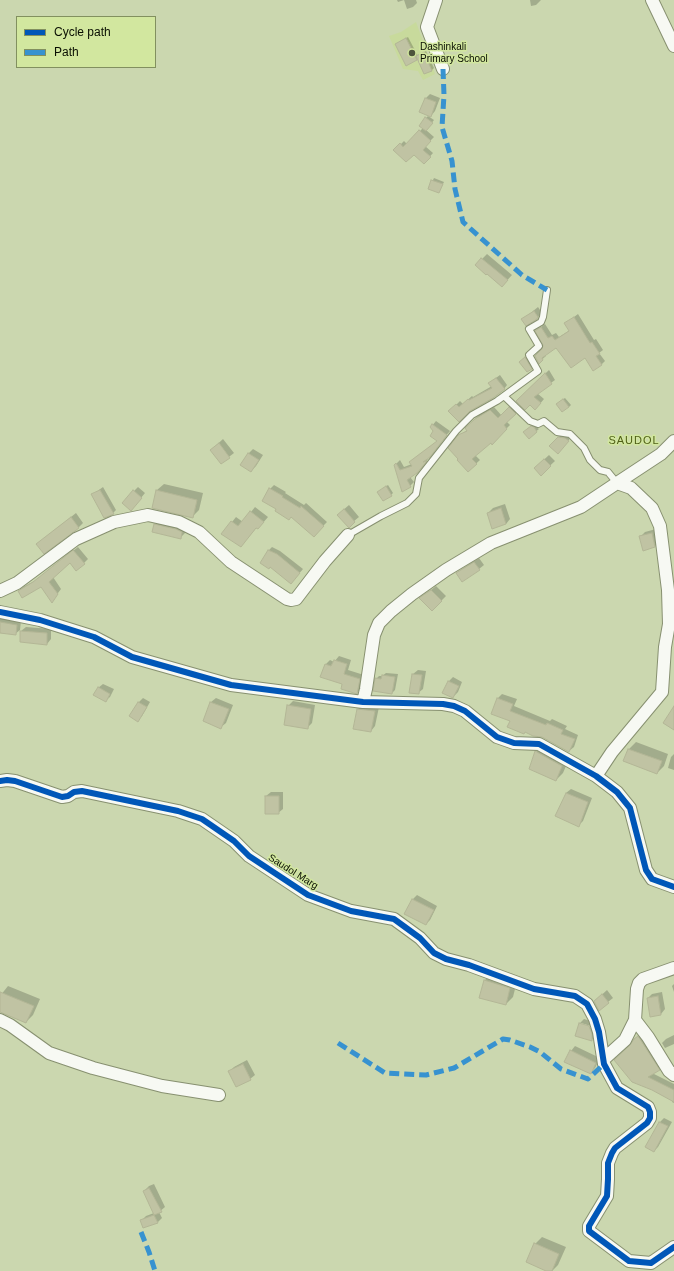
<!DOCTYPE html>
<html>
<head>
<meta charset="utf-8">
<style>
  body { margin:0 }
  #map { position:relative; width:674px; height:1271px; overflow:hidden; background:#cbd7af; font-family:Helvetica,sans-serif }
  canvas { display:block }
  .legend { position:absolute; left:16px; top:16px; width:140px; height:52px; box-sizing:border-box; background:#d2e79f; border:1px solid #82905f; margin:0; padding:5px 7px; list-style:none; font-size:12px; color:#090e00 }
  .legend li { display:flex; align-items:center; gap:8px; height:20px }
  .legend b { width:20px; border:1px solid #82905f }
</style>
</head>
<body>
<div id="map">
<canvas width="674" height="1271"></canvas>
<ul class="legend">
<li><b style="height:5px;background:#0057b8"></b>Cycle path</li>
<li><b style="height:5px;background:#3792d0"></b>Path</li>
</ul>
</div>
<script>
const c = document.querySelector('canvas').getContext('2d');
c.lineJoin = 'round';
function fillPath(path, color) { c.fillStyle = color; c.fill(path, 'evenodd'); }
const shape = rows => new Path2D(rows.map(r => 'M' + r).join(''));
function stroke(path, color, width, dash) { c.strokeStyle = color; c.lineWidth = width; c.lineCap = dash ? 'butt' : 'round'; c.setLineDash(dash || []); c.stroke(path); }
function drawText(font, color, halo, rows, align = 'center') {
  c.font = font + ' Helvetica,sans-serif'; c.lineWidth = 3; c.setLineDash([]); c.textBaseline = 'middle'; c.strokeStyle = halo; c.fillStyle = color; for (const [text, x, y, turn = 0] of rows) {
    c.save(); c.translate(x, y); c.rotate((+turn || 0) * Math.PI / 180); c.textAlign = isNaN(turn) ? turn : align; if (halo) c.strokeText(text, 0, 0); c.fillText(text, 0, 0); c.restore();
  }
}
const built = shape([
  [416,22,435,74,423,80,418,71,403,69,389,36,401,32]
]);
const shadow = shape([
  [397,0,416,0,417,3,413,7,407,9,404,0,398,2],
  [530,0,541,0,536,5,531,6],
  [408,37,418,56,426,51,434,68,432,70,425,73,418,58,416,60,396,44],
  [430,94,440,98,435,111,431,116,426,98],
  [428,116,434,120,426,130,434,137,425,146,433,153,424,163,414,153,395,150,404,141,407,144,423,128,426,118],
  [434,178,444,182,439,192,429,188],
  [487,254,512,275,502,286,476,265],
  [538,307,542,313,537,318,522,320],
  [578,314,594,340,596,339,603,350,599,353,605,361,601,365,586,357,557,346,545,355,546,356,539,362,544,345,536,331,545,324,552,335,556,333,559,337,570,330,566,323],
  [530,354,536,364,531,368,525,358],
  [549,370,555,380,537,393,544,399,539,405,517,401],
  [500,375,507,385,504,389,450,411,460,401,463,404,472,396,473,397,492,386,493,380],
  [565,398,571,405,569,407,559,402],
  [514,405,519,410,506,421,510,425,492,443,491,441,475,455,480,460,468,471,459,436,467,430,466,428,479,415,494,407,502,416],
  [436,421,450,431,426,459,428,459,421,468,410,477,414,482,410,486,395,465,400,460,404,467,412,464,438,441,435,431,431,427],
  [534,425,539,429,529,437,526,431],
  [563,433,572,436,562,448,559,437],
  [223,439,234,453,221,463,211,450],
  [253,449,263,455,256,466,251,471,249,453],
  [549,455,555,461,541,474,535,468],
  [164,484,203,493,199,510,192,517,157,490],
  [274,485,286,492,285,493,304,505,306,503,327,522,318,531,278,508,270,489],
  [388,485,393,493,391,495,378,492],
  [103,487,116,510,113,513,92,495],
  [138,487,145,493,135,505,134,491],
  [505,504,510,519,506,524,488,513,493,508],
  [349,505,359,517,348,526,342,511],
  [255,507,268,517,262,524,257,527,241,546,232,522,236,517,243,522],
  [76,513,83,523,78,528,42,540],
  [159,520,186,527,185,533,180,538,155,525],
  [656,529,659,542,655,546,640,537,645,532],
  [78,547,88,559,84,563,70,562,53,577,61,589,52,601,41,586,19,591,23,587,38,579],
  [272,547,280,551,303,569,291,583,271,566,261,563,269,550],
  [479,558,484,565,479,569,457,573,462,569],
  [436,586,446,596,432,610,421,598],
  [0,617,21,621,20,630,15,634,0,632],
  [26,627,51,629,51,639,47,644,21,631],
  [339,656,351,660,348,670,364,675,361,688,357,693,326,664,330,660,334,662],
  [418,670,426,671,423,689,418,693,413,674],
  [386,673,398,674,395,690,392,693,376,679,379,676,382,676],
  [453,677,462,682,458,692,453,697,448,682],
  [103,684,114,689,110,697,105,701,98,688],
  [502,694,517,699,514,706,550,721,552,719,567,726,565,729,578,735,574,747,569,751,511,720,498,698],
  [143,698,150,702,142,716,137,720,130,716,139,702],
  [216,698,233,705,226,723,221,727,211,702],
  [293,701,315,705,312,723,307,728,288,706],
  [362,705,379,707,375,726,371,731,358,709],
  [636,742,668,754,664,766,657,773,624,761,629,749],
  [543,745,569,759,563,773,556,780,536,752],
  [674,754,674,770,668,768,671,757],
  [571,789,592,798,583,821,579,825,566,793],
  [271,792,283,792,283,809,278,813,266,813,266,796],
  [417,895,437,906,430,920,426,924,405,913,413,899],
  [492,973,517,981,513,997,506,1004,480,998,485,980],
  [674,984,674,992,672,986],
  [8,986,40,999,33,1015,26,1022,0,1011,0,996],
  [607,990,613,998,599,1009,595,1001],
  [662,992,665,1009,661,1014,648,998,652,994],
  [584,1019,594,1022,596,1034,592,1040,576,1035,579,1024],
  [581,1023,594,1027,594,1029,581,1025],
  [640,1035,663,1065,652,1073,674,1084,674,1103,672,1102,672,1100,652,1089,632,1045],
  [674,1035,674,1044,665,1048,662,1043,666,1039],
  [575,1046,600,1058,595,1068,591,1072,571,1051],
  [247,1060,255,1075,250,1079,230,1071,234,1067],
  [664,1118,672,1122,658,1147,654,1151,646,1147,660,1122],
  [154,1184,165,1207,159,1212,162,1218,158,1222,144,1227,141,1221,146,1216,154,1213,144,1191,149,1186],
  [542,1237,566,1247,558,1265,552,1271,548,1271,535,1244]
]);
const building = shape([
  [406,38,417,60,406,66,395,44,406,38],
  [424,52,432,71,424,74,416,56,424,52],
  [425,98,436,102,431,117,419,112,425,98],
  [425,117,433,123,426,131,419,126,425,117],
  [419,130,431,141,423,150,431,157,424,164,414,155,406,162,393,150,400,143,403,147,419,130],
  [431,180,443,184,439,193,428,189,431,180],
  [481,258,508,280,502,287,487,274,486,275,475,265,481,258],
  [534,311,538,317,537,319,526,326,521,319,534,311],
  [574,317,590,343,592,342,600,354,596,356,602,365,593,371,585,358,571,368,556,348,542,358,543,360,539,364,535,356,542,349,543,345,535,331,541,327,548,338,552,336,555,340,569,331,564,323,574,317],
  [525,357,532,369,527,372,519,362,525,357],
  [545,373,552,384,534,397,541,403,535,410,530,405,525,410,516,401,545,373],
  [496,378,505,389,493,398,470,411,459,422,448,411,456,404,459,407,468,399,469,400,492,388,488,383,496,378],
  [563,399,569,407,562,412,556,404,563,399],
  [509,407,516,414,504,425,507,429,492,445,491,443,472,459,477,464,468,472,457,460,458,459,448,448,458,435,467,431,465,428,475,419,490,410,498,418,509,407],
  [432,424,447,435,430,457,423,462,427,461,417,473,407,480,411,487,402,492,394,465,396,463,400,470,412,466,409,462,437,441,430,436,433,431,430,427,432,424],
  [531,426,534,427,537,432,529,439,523,432,531,426],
  [558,437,565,438,569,441,558,454,549,446,558,437],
  [219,443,230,458,221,464,210,450,219,443],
  [248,453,259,460,251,472,240,465,248,453],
  [544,459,551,466,541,476,534,468,544,459],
  [386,486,392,496,383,501,377,492,386,486],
  [269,488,283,496,282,497,300,508,301,506,324,526,314,537,291,517,289,520,275,511,276,509,262,501,269,488],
  [100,490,114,514,104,518,91,494,100,490],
  [133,490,142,498,131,511,122,503,133,490],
  [156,490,197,500,193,518,152,508,156,490],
  [501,508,506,524,492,529,487,513,501,508],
  [344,509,355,522,349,528,337,515,344,509],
  [250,511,264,522,258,529,256,528,241,547,221,534,231,521,238,526,250,511],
  [71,517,79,528,44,554,36,544,71,517],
  [154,524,176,529,182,532,181,539,152,532,154,524],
  [652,533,655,547,643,551,639,536,652,533],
  [73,550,85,564,76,571,70,563,49,582,58,594,52,603,41,587,22,598,18,591,33,582,73,550],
  [268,550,277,554,300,573,291,584,270,567,269,569,260,563,268,550],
  [474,562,480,570,462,582,456,573,474,562],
  [431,590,442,601,432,611,419,598,431,590],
  [0,622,17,625,16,635,0,633,0,622],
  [20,631,47,633,47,645,20,642,20,631],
  [334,660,347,664,344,674,360,679,357,694,341,689,342,684,320,677,325,664,331,666,334,660],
  [412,674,422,675,419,694,409,693,412,674],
  [382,675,395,677,392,694,373,691,375,678,381,679,382,675],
  [448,681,459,686,453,698,442,693,448,681],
  [98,687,110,694,106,702,93,695,98,687],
  [497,698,513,704,510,711,546,725,547,723,563,730,561,734,575,739,569,752,542,737,533,736,525,732,524,734,507,727,510,721,491,714,497,698],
  [138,702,147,707,138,722,129,716,138,702],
  [210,702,229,709,221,729,203,721,210,702],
  [287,705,311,709,308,729,284,725,287,705],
  [674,706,674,730,663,723,674,706],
  [357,709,375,711,371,732,353,729,357,709],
  [628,749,662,761,657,774,623,761,628,749],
  [535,751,562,766,556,781,529,769,535,751],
  [566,793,588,802,579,827,555,816,566,793],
  [265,796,279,796,279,814,265,814,265,796],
  [412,899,434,910,426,925,404,914,412,899],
  [484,980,510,988,506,1005,479,998,484,980],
  [0,992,34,1006,26,1023,0,1012,0,992],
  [602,994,609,1003,599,1011,594,1001,602,994],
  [658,996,661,1015,650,1017,647,998,658,996],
  [579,1023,589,1026,592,1034,592,1041,575,1036,579,1023],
  [638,1036,660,1070,648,1077,674,1090,674,1102,652,1090,632,1082,614,1060,630,1045,634,1039,638,1036],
  [570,1050,596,1063,591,1074,564,1062,570,1050],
  [243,1064,251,1080,236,1087,228,1071,243,1064],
  [659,1122,668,1126,654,1152,645,1147,659,1122],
  [149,1188,162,1212,154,1215,143,1191,149,1188],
  [154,1215,158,1223,143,1228,140,1220,154,1215],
  [534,1243,559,1254,552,1271,546,1271,526,1262,534,1243]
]);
const lane = shape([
  [504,396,530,421,538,424,544,421,557,432,570,434,584,448,590,460,600,470,608,472,617,483],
  [348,535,381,516,407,503,416,494,419,478,456,431,472,415,497,401,538,371,529,355,539,346,529,329,541,322,543,317,547,290]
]);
const street = shape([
  [436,0,427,27,443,69],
  [652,0,674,46],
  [617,483,661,454,674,441],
  [0,591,17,583,76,539,114,522,148,515,179,522,199,532,231,562,287,599,291,600,296,599,325,561,348,535],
  [0,612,40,620,94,637,132,657,231,685,363,702,443,704,454,706,465,711,497,737,514,743,539,744,596,776,617,792,630,808,646,870,652,879,674,887],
  [363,702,366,689,374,635,379,623,391,611,412,594,446,570,491,543,581,507,617,483,631,488,652,508,660,526,668,590,669,624,665,647,662,692,612,752,596,776],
  [0,781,7,780,15,781,62,797,68,796,74,792,82,791,178,811,202,819,234,841,249,856,308,895,351,911,394,919,420,938,434,953,446,959,469,965,534,989,575,996,587,1004,595,1019,599,1032,604,1064,617,1088,648,1107,650,1112,650,1118,647,1123,615,1148,612,1153,608,1163,608,1179,607,1196,589,1226,589,1231,629,1261,651,1263,674,1247],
  [0,1020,10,1025,49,1053,93,1068,162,1086,219,1095],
  [635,1020,648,1037,669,1071,674,1075],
  [604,1059,625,1040,635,1020,637,989,639,983,643,979,674,968]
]);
const quiet = shape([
  [443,69,444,95,442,127,452,161,455,189,463,222,522,275,547,290],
  [338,1043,385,1073,426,1075,454,1068,503,1039,510,1040,530,1047,540,1052,561,1069,588,1079,604,1064],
  [141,1232,149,1252,155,1271]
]);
const cycleway = shape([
  [0,612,40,620,94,637,132,657,231,685,363,702,443,704,454,706,465,711,497,737,514,743,539,744,596,776,617,792,630,808,646,870,652,879,674,887],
  [0,781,7,780,15,781,62,797,68,796,74,792,82,791,178,811,202,819,234,841,249,856,308,895,351,911,394,919,420,938,434,953,446,959,469,965,534,989,575,996,587,1004,595,1019,599,1032,604,1064,617,1088,648,1107,650,1112,650,1118,647,1123,615,1148,612,1153,608,1163,608,1179,607,1196,589,1226,589,1231,629,1261,651,1263,674,1247]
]);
const markers = [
  [412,53,4,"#4d543d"]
];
const poiNames = [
  ["Dashinkali",420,47],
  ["Primary School",420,59]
];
const streetNames = [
  ["Saudol Marg",293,872,32]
];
const neighbourhoodNames = [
  ["SAUDOL",634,441]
];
fillPath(built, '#c8da9c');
fillPath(shadow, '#0003');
fillPath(building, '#c0c3a3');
stroke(building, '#b3b696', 1);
stroke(lane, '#879070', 8);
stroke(street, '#879070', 14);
stroke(lane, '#f7f9f3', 6);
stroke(street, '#f7f9f3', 12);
stroke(quiet, '#3792d0', 5, [10, 5]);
stroke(cycleway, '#0057b8', 6);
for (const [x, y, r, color] of markers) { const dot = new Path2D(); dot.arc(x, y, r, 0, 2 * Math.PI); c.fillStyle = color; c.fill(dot); stroke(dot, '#d2e79f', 1.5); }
drawText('10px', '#090e00', '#d2e79f', poiNames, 'left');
drawText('10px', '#090e00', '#d2e79f', streetNames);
c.letterSpacing = '1px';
drawText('11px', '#4f5f17', '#d2e79f', neighbourhoodNames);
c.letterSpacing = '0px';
</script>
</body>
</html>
